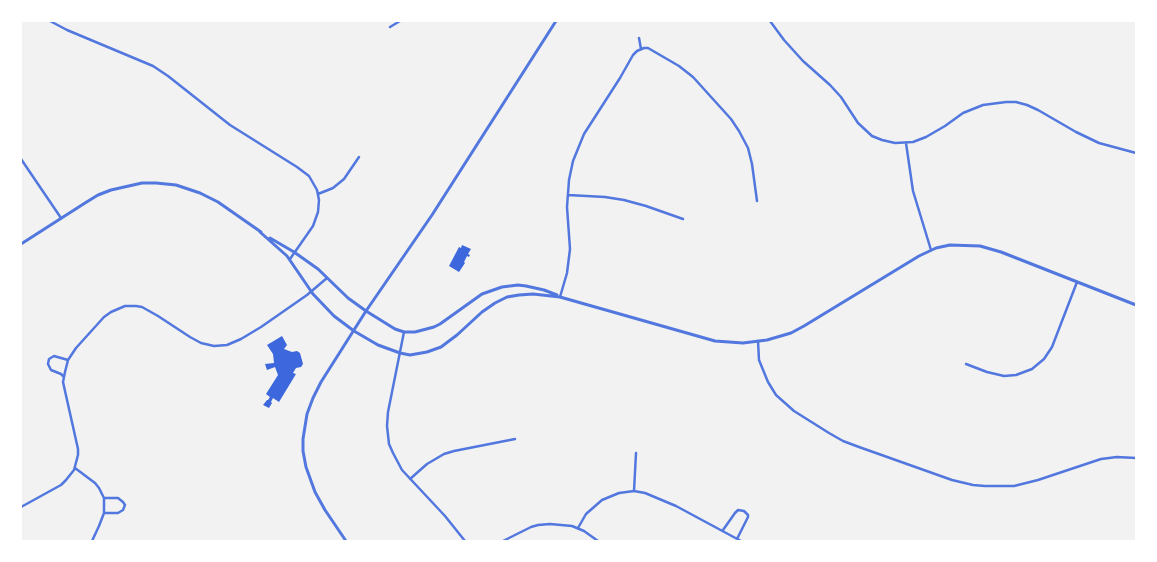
<!DOCTYPE html>
<html>
<head>
<meta charset="utf-8">
<style>
  body { margin:0 }
  #map { position:relative; width:1157px; height:562px; overflow:hidden; background:#f2f2f2; font-family:"Varela Round",sans-serif }
  canvas { display:block }
  .frame { position:absolute; inset:0; border:22px solid #fff; pointer-events:none }
</style>
</head>
<body>
<div id="map">
<canvas width="1157" height="562"></canvas>
<div class="frame"></div>
</div>
<script>
const c = document.querySelector('canvas').getContext('2d');
c.lineJoin = 'round';
function fillPath(path, color) { c.fillStyle = color; c.fill(path, 'evenodd'); }
const shape = rows => new Path2D(rows.map(r => 'M' + r).join(''));
function stroke(path, color, width, dash) { c.strokeStyle = color; c.lineWidth = width; c.lineCap = dash ? 'butt' : 'round'; c.setLineDash(dash || []); c.stroke(path); }
const building = shape([
  [462,245,471,249,468,254,470,255,469,257,467,256,464,262,465,263,459,272,449,266,459,247,461,248],
  [282,336,287,345,284,349,292,352,297,351,300,353,303,364,301,367,296,368,293,373,296,374,279,402,273,398,271,402,272,403,269,408,263,405,267,400,268,400,270,397,266,394,278,375,275,367,267,370,265,364,274,363,273,354,267,345]
]);
const minor = shape([
  [50,21,67,30,153,66,168,76,230,125,297,167,309,176,317,190,319,200,318,212,313,226,290,259],
  [770,21,784,40,803,61,830,85,841,97,858,123,872,136,882,140,895,143,913,142,926,137,945,126,963,113,983,105,1006,102,1016,102,1027,105,1038,110,1076,132,1099,143,1136,153],
  [390,27,400,21],
  [639,38,641,49],
  [906,143,913,191,931,250],
  [21,159,61,218],
  [318,194,333,188,344,179,359,157],
  [568,195,605,197,624,200,646,206,683,219],
  [560,297,567,273,570,249,567,207,569,180,573,161,584,134,620,78,633,55,637,51,644,48,648,48,679,66,693,77,731,119,739,131,748,148,752,164,757,201],
  [404,332,388,412,387,426,389,444,393,453,402,470,445,516,465,541],
  [758,341,759,360,768,382,776,395,794,411,829,433,843,441,859,447,952,480,973,485,985,486,1014,486,1038,480,1101,459,1117,457,1136,458],
  [966,364,987,372,1004,376,1016,375,1032,369,1044,359,1052,347,1077,282],
  [64,377,61,374,51,370,48,364,49,359,54,356,68,360],
  [75,468,95,483,99,488,104,498,104,513,99,526,92,541],
  [410,479,427,464,444,454,454,451,515,439],
  [634,491,636,453],
  [104,498,118,498,123,502,125,505,123,510,118,513,104,513],
  [21,507,61,485,66,480,74,470,78,455,78,449,65,391,63,382,65,372,68,360,76,348,104,317,111,312,125,306,136,306,142,307,158,316,190,337,201,343,214,346,227,345,241,339,261,327,307,295,327,278],
  [578,528,586,514,602,500,619,493,634,491,645,493,676,506,741,541],
  [723,530,735,513,738,510,744,511,748,515,748,517,737,539],
  [503,541,531,527,538,525,550,524,572,526,584,531,598,541]
]);
const tertiary = shape([
  [260,232,287,256,313,294,334,316,354,331,378,345,400,353,410,355,427,352,441,347,457,335,482,312,495,303,507,297,519,295,533,294,560,297,715,341,743,343,767,340,791,333,804,326,919,256,936,248,950,245,980,246,1001,252,1136,305],
  [270,238,294,252,318,269,348,298,366,311,395,329,404,332,415,332,434,327,440,324,482,294,502,287,518,285,526,286,544,290,557,295],
  [21,244,85,203,98,195,111,190,142,183,156,183,176,185,200,193,218,202,261,232],
  [346,541,325,510,315,492,306,467,303,451,303,439,307,414,313,398,321,382,366,311,432,215,556,21]
]);
fillPath(building, '#3d67dc');
stroke(minor, '#5277de', 2.5);
stroke(tertiary, '#5277de', 3);
</script>
</body>
</html>
